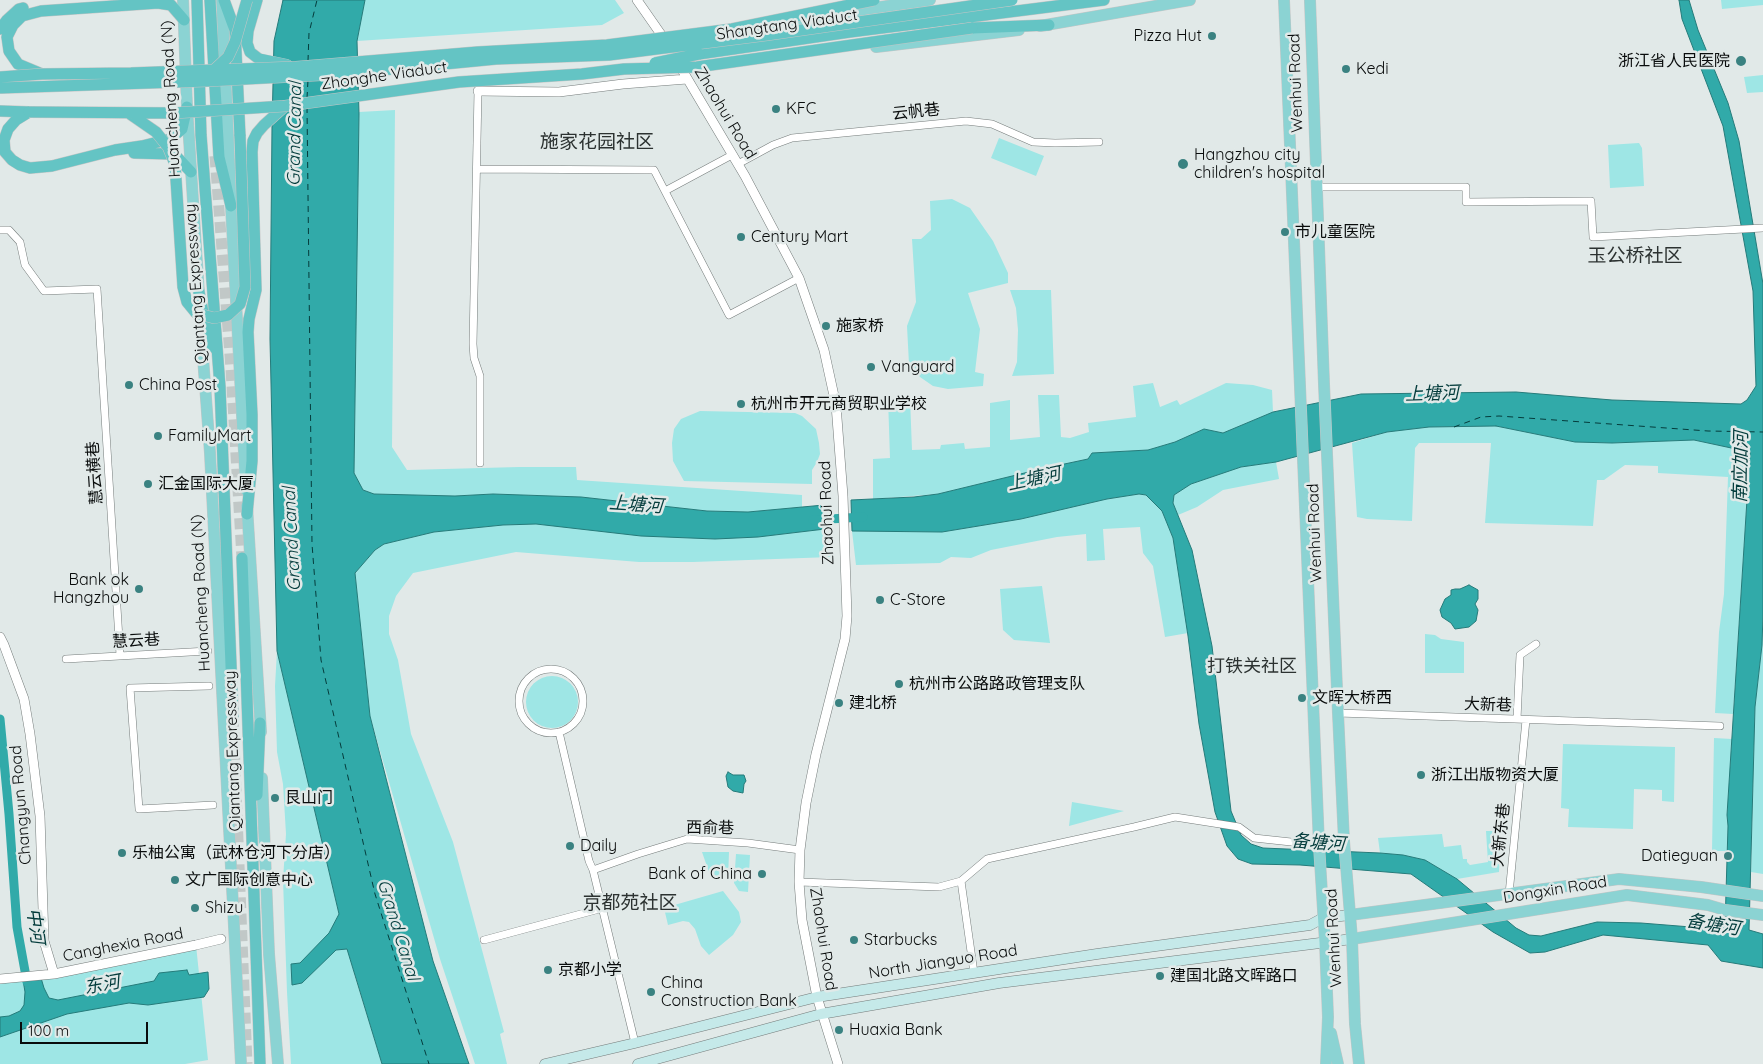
<!DOCTYPE html>
<html>
<head>
<meta charset="utf-8">
<style>
  body { margin:0 }
  #map { position:relative; width:1763px; height:1064px; overflow:hidden; background:#e1e9e8; font-family:Quicksand,sans-serif }
  canvas { display:block }
  .scale { position:absolute; left:20px; top:1022px; width:128px; height:22px; box-sizing:border-box; border:2px solid #090c0c; border-top:0; padding-left:6px; font-size:15px; line-height:18px; white-space:nowrap; color:#090c0c; -webkit-text-stroke:4px #e1e9e8; paint-order:stroke }
</style>
</head>
<body>
<div id="map">
<canvas width="1763" height="1064"></canvas>
<div class="scale">100 m</div>
</div>
<script>
const c = document.querySelector('canvas').getContext('2d');
c.lineJoin = 'round';
function fillPath(path, color) { c.fillStyle = color; c.fill(path, 'evenodd'); }
const shape = rows => new Path2D(rows.map(r => 'M' + r).join(''));
function stroke(path, color, width, dash) { c.strokeStyle = color; c.lineWidth = width; c.lineCap = dash ? 'butt' : 'round'; c.setLineDash(dash || []); c.stroke(path); }
function drawText(font, color, halo, rows, align = 'center') {
  c.font = font + ' Quicksand,"Noto Sans SC",sans-serif'; c.lineWidth = 5; c.setLineDash([]); c.textBaseline = 'middle'; c.strokeStyle = halo; c.fillStyle = color; for (const [text, x, y, turn = 0] of rows) {
    c.save(); c.translate(x, y); c.rotate((+turn || 0) * Math.PI / 180); c.textAlign = isNaN(turn) ? turn : align; if (halo) c.strokeText(text, 0, 0); c.fillText(text, 0, 0); c.restore();
  }
}
const green = shape([
  [365,0,615,0,624,13,602,25,357,41],
  [1721,0,1763,0,1763,5,1722,9],
  [1763,75,1763,92,1747,93,1744,77],
  [395,110,392,447,407,470,519,467,576,467,577,480,802,495,802,507,748,512,707,511,581,497,493,494,455,496,374,494,363,490,354,473,359,112],
  [999,138,1044,156,1036,176,991,158],
  [1639,143,1642,148,1644,186,1610,188,1608,145],
  [952,199,970,208,993,241,1008,273,1008,283,968,293,980,329,975,372,984,374,983,386,948,389,933,386,920,377,909,364,907,326,916,302,912,239,921,239,931,230,930,201],
  [1010,290,1051,290,1054,374,1012,376,1017,362,1018,330,1016,308],
  [1153,383,1160,407,1177,400,1180,405,1226,383,1253,385,1272,390,1273,412,1223,433,1204,429,1175,442,1148,450,1092,453,1089,459,1041,469,938,494,873,499,873,459,890,458,888,398,910,398,912,450,940,449,941,445,964,443,965,449,990,447,990,403,1010,400,1010,440,1040,437,1038,395,1059,395,1061,437,1070,438,1089,432,1088,423,1136,417,1133,386],
  [700,411,795,413,802,416,816,429,819,443,820,454,817,462,812,470,812,484,684,481,673,461,672,443,674,429,681,419],
  [1496,426,1575,442,1612,443,1694,440,1750,452,1733,714,1715,713,1719,632,1724,594,1728,477,1658,473,1658,466,1625,465,1604,480,1597,480,1593,526,1485,523,1491,443,1419,443,1415,448,1412,521,1367,519,1357,517,1352,443,1387,432,1429,427],
  [1276,462,1279,479,1223,490,1197,507,1178,515,1173,503,1174,495,1191,484,1241,467],
  [1139,494,1146,495,1162,511,1173,538,1188,633,1165,637,1153,566,1143,553,1140,527,1103,529,1105,560,1087,561,1086,534,1057,537,991,550,971,558,951,557,940,563,856,565,852,531,942,532,1021,519,1107,499],
  [536,524,758,537,825,529,831,557,693,562,639,562,516,552,413,573,396,596,389,616,389,634,398,660,411,734,453,842,504,1032,500,1034,507,1064,475,1064,440,959,370,716,355,573,375,550,384,544,434,532,503,525],
  [1042,586,1050,643,1014,640,1003,630,1000,589],
  [1763,614,1763,874,1751,872,1755,707,1762,645],
  [1425,634,1435,635,1441,639,1464,642,1464,673,1425,673],
  [277,651,339,914,355,977,382,1064,291,1064,287,992,283,880,286,834,283,784,277,752,275,686],
  '526 702a26 26 0 1 1 52 0a26 26 0 1 1-52 0Z',
  [1714,738,1732,739,1727,815,1728,826,1727,851,1712,851],
  [1563,744,1675,747,1674,802,1662,801,1662,790,1634,789,1633,829,1568,827,1569,809,1561,808],
  [1072,802,1124,811,1069,826],
  [1486,831,1501,831,1499,872,1457,879,1425,860,1403,855,1380,853,1378,838,1442,834,1444,847,1461,845,1463,859,1467,859,1467,862,1470,865,1488,862],
  [702,852,729,852,728,880,723,876,711,878],
  [736,854,750,855,748,892,739,891,734,883],
  [723,891,739,912,741,922,733,935,709,955,701,946,695,929,689,922,683,921,668,925,664,908],
  [196,945,208,1060,185,1064,0,1064,0,979]
]);
const water = shape([
  [283,0,365,0,357,41,359,114,354,473,363,490,374,494,455,496,493,494,581,497,707,511,748,512,824,505,825,529,758,537,715,539,641,536,536,524,503,525,434,532,384,544,375,550,355,573,370,716,433,961,469,1064,382,1064,347,949,336,950,302,983,292,985,291,964,300,963,329,933,339,914,277,651,270,339,272,127,274,41,283,0],
  [1679,0,1689,0,1698,30,1728,103,1739,141,1763,284,1763,614,1762,645,1755,707,1749,930,1763,934,1763,968,1721,961,1708,945,1603,935,1545,952,1530,953,1493,932,1411,874,1300,865,1252,864,1238,859,1227,846,1215,812,1199,724,1188,636,1173,538,1162,511,1146,495,1139,494,1107,499,1021,519,942,532,852,531,851,500,914,497,938,494,1041,469,1088,459,1092,453,1148,450,1175,442,1204,429,1223,433,1273,412,1361,394,1516,392,1612,400,1741,404,1747,400,1756,386,1753,291,1723,126,1682,19,1679,0],
  [1496,426,1575,442,1612,443,1694,440,1750,452,1727,815,1728,826,1725,926,1716,929,1641,923,1597,922,1541,936,1529,935,1516,928,1457,879,1425,860,1403,855,1380,853,1263,848,1251,844,1241,835,1231,811,1212,646,1192,550,1173,503,1174,495,1191,484,1241,467,1276,462,1387,432,1429,427,1496,426],
  [1469,585,1478,590,1478,599,1475,604,1478,610,1476,621,1469,627,1455,629,1451,623,1442,617,1440,610,1445,599,1451,595,1451,590,1455,589,1460,589,1469,585],
  [728,772,733,775,744,775,746,781,744,784,743,793,733,791,728,787,726,776,728,772],
  [187,970,189,975,208,972,209,989,204,997,148,1005,129,1003,67,1014,0,1037,0,1017,9,1016,20,1011,24,1005,25,992,23,980,41,978,44,988,49,998,58,1000,154,981,159,973,187,970]
]);
const canal = shape([
  [813,520,863,517],
  [0,719,9,814,17,927,27,982]
]);
const ferry = shape([
  [308,61,309,33,317,0],
  [307,98,308,80],
  [307,107,312,544,321,660,375,894,429,1064],
  [1454,427,1481,417,1499,416,1708,431,1763,432]
]);
const trunkTunnel = shape([
  [215,156,231,369,242,558],
  [233,716,247,1064]
]);
const minor = shape([
  [478,91,473,344,474,358,480,376,480,463],
  [738,164,773,145,792,138,966,121,992,124,1033,142,1055,143,1099,142],
  [477,169,654,170,729,315,799,278],
  [1316,187,1466,187,1466,202,1591,201,1593,237,1763,228],
  [665,191,732,155],
  [0,230,9,230,20,242,25,265,44,291,97,289,120,655],
  [66,659,208,651],
  '519 701a32 32 0 1 1 64 0a32 32 0 1 1-64 0Z',
  [209,686,130,688,139,809,213,805],
  [1338,713,1720,726],
  [1517,719,1520,655,1536,644],
  [559,732,589,861,593,870,635,1043],
  [593,870,638,854,687,839,748,843,800,850],
  [961,881,974,973],
  [799,882,939,887,961,881,987,859,1134,827,1175,817,1239,827,1254,838,1319,845],
  [1509,894,1526,720],
  [484,940,603,908]
]);
const tertiary = shape([
  [637,0,667,43],
  [678,63,745,176,799,278,824,350,836,405,843,496,847,616,845,639,816,754,806,803,800,850,799,882,802,920,817,997,838,1064],
  [478,91,559,92,623,84,687,79],
  [0,637,4,645,24,699,30,734,40,816,44,941,54,974],
  [0,979,54,974,196,945,221,939]
]);
const secondary = shape([
  [545,1064,635,1043,817,997,1097,954,1310,925,1323,918,1350,915],
  [638,1064,821,1014,999,983,1352,939]
]);
const primary = shape([
  [183,0,187,107,199,295],
  [222,0,231,206,246,490],
  [1284,0,1319,845,1325,942,1328,1017,1326,1064],
  [1310,0,1324,384,1338,713,1344,841,1352,939,1355,1024,1359,1064],
  [1040,26,1190,0],
  [749,30,866,9,930,0],
  [876,47,1019,30],
  [200,316,210,453,241,1064],
  [247,506,261,732],
  [262,778,269,954,278,1064],
  [1350,915,1619,879,1701,887,1763,896],
  [1352,939,1627,895,1708,905,1725,910,1763,915],
  [1331,1033,1338,1064]
]);
const trunk = shape([
  [197,0,201,135,220,387,233,716],
  [210,0,219,157,231,206],
  [224,0,235,30,240,136],
  [257,0,248,31,247,43,250,52,259,59,287,65],
  [972,28,1049,25],
  [0,29,7,20,19,9,23,8],
  [699,54,850,32,1104,0],
  [42,74,18,64,9,51,7,37,13,25,22,16,41,11,158,3,171,5,184,20],
  [0,111,29,112],
  [29,112,16,120,8,129,4,140,5,152,12,160,20,165,30,168,52,166,115,150,142,146,170,139,182,129,187,107],
  [134,153,171,154,176,156,191,172],
  [198,287,210,347],
  [247,514,252,461,252,415,248,332,249,319,256,290,252,152,253,141,257,133,264,125,285,106],
  [242,558,260,1064],
  [257,795,260,723]
]);
const trunkBridge = shape([
  [655,63,699,54],
  [215,69,228,57,235,42,247,0],
  [0,77,42,74,131,73,296,67,478,52,607,45,732,29,874,0],
  [0,88,208,81,341,74,496,59,609,55,767,35,1012,0],
  [29,112,174,113,285,106,459,82,582,74,624,69,697,67,972,28],
  [130,114,156,132,168,147,175,164,183,287,187,302,196,313,214,318,228,315,240,304,245,287,240,136]
]);
const markers = [
  [1212,36,5,"#3a8281"],
  [1741,61,6,"#3a8281"],
  [1346,69,5,"#3a8281"],
  [776,109,5,"#3a8281"],
  [1183,164,6,"#3a8281"],
  [1285,232,5,"#3a8281"],
  [741,237,5,"#3a8281"],
  [826,326,5,"#3a8281"],
  [871,367,5,"#3a8281"],
  [129,385,5,"#3a8281"],
  [741,404,5,"#3a8281"],
  [158,436,5,"#3a8281"],
  [148,484,5,"#3a8281"],
  [139,589,5,"#3a8281"],
  [880,600,5,"#3a8281"],
  [899,684,5,"#3a8281"],
  [1302,698,5,"#3a8281"],
  [839,703,5,"#3a8281"],
  [1421,775,5,"#3a8281"],
  [275,798,5,"#3a8281"],
  [570,846,5,"#3a8281"],
  [122,853,5,"#3a8281"],
  [1728,856,5,"#3a8281"],
  [762,874,5,"#3a8281"],
  [175,880,5,"#3a8281"],
  [195,908,5,"#3a8281"],
  [854,940,5,"#3a8281"],
  [548,970,5,"#3a8281"],
  [1160,976,5,"#3a8281"],
  [651,992,5,"#3a8281"],
  [839,1030,5,"#3a8281"]
];
const streetNames = [
  ["Shangtang Viaduct",787,25,-8],
  ["Zhonghe Viaduct",384,76,-8],
  ["Wenhui Road",1296,83,-92],
  ["Huancheng Road (N)",171,99,-93],
  ["云帆巷",916,112,-6],
  ["Zhaohui Road",725,113,59],
  ["Qiantang Expressway",196,284,-94],
  ["慧云横巷",95,473,-94],
  ["Zhaohui Road",827,513,-92],
  ["Wenhui Road",1315,533,-92],
  ["Huancheng Road (N)",201,593,-93],
  ["慧云巷",136,641,-3],
  ["大新巷",1488,705,2],
  ["Qiantang Expressway",233,751,-92],
  ["Changyun Road",21,805,-95],
  ["西俞巷",710,828,1],
  ["大新东巷",1501,835,-84],
  ["Dongxin Road",1555,890,-9],
  ["Wenhui Road",1334,938,-93],
  ["Zhaohui Road",823,939,81],
  ["Canghexia Road",123,945,-11],
  ["North Jianguo Road",943,962,-9]
];
const poiNames = [
  ["Pizza Hut",1202,36,"right"],
  ["浙江省人民医院",1730,61,"right"],
  ["Kedi",1356,69],
  ["KFC",786,109],
  ["Hangzhou city",1194,155],
  ["children's hospital",1194,173],
  ["市儿童医院",1295,232],
  ["Century Mart",751,237],
  ["施家桥",836,326],
  ["Vanguard",881,367],
  ["China Post",139,385],
  ["杭州市开元商贸职业学校",751,404],
  ["FamilyMart",168,436],
  ["汇金国际大厦",158,484],
  ["Bank ok",129,580,"right"],
  ["Hangzhou",129,598,"right"],
  ["C-Store",890,600],
  ["杭州市公路路政管理支队",909,684],
  ["文晖大桥西",1312,698],
  ["建北桥",849,703],
  ["浙江出版物资大厦",1431,775],
  ["艮山门",285,798],
  ["Daily",580,846],
  ["乐柚公寓（武林仓河下分店）",132,853],
  ["Datieguan",1718,856,"right"],
  ["Bank of China",752,874,"right"],
  ["文广国际创意中心",185,880],
  ["Shizu",205,908],
  ["Starbucks",864,940],
  ["京都小学",558,970],
  ["建国北路文晖路口",1170,976],
  ["China",661,983],
  ["Construction Bank",661,1001],
  ["Huaxia Bank",849,1030]
];
const waterNames = [
  ["Grand Canal",295,134,-89],
  ["上塘河",1432,394,-2],
  ["南应加河",1741,467,-89],
  ["上塘河",1034,479,-12],
  ["上塘河",636,505,4],
  ["Grand Canal",292,539,-93],
  ["备塘河",1318,843,4],
  ["备塘河",1713,925,9],
  ["中河",35,926,82],
  ["Grand Canal",398,930,73],
  ["东河",102,985,-10]
];
const neighbourhoodNames = [
  ["打铁关社区",1252,667]
];
const quarterNames = [
  ["施家花园社区",597,142],
  ["玉公桥社区",1635,256],
  ["京都苑社区",630,903]
];
fillPath(green, '#9ee6e5');
fillPath(water, '#31aaa9');
stroke(water, '#257b7a', 1);
stroke(canal, '#31aaa9', 9);
stroke(ferry, '#043c3c', 1, [6, 5]);
stroke(trunkTunnel, '#c1c8c7', 11, [11, 5.5]);
stroke(minor, '#757c7b', 8);
stroke(tertiary, '#757c7b', 10);
stroke(secondary, '#757c7b', 11);
stroke(primary, '#c4c5c5', 12);
stroke(trunk, '#c4c5c5', 12);
stroke(minor, '#fff', 7);
stroke(tertiary, '#fff', 9);
stroke(secondary, '#c5e9e9', 10);
stroke(primary, '#8bd3d3', 11);
stroke(trunk, '#64c4c4', 11);
stroke(trunkBridge, '#c4c5c5', 12, []);
stroke(trunkBridge, '#64c4c4', 11);
for (const [x, y, r, color] of markers) { const dot = new Path2D(); dot.arc(x, y, r, 0, 2 * Math.PI); c.fillStyle = color; c.fill(dot); stroke(dot, '#e1e9e8', 2); }
drawText('16px', '#090c0c', '#e1e9e8', streetNames);
drawText('16px', '#090c0c', '#e1e9e8', poiNames, 'left');
drawText('italic 18px', '#043c3c', '#e1e9e8', waterNames);
drawText('18px', '#2c3231', '#e1e9e8', neighbourhoodNames);
drawText('19px', '#2c3231', '#e1e9e8', quarterNames);
</script>
</body>
</html>
